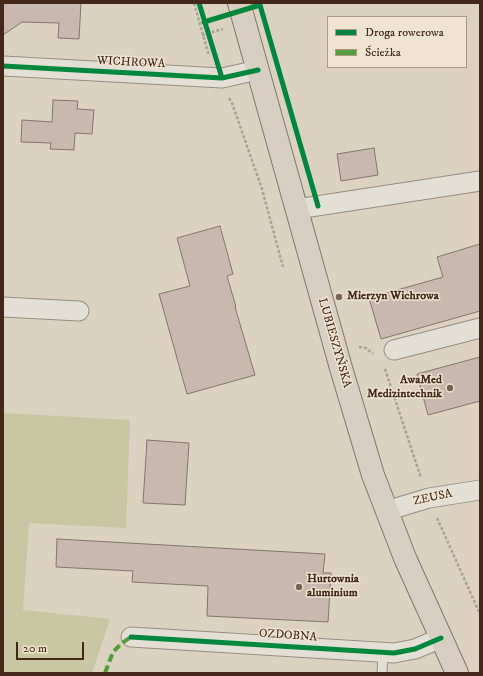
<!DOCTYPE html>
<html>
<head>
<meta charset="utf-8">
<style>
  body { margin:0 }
  #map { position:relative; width:483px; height:676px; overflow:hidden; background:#dbd2c0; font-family:"IM FELL DW Pica",serif }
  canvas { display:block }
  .frame { position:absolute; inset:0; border:4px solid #43281a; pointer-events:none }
  .legend { position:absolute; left:327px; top:16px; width:140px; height:52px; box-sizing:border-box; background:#efe4cf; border:1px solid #aa9987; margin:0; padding:5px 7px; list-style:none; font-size:12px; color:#43281a }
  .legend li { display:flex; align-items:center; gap:8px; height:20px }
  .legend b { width:20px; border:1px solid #aa9987 }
  .scale { position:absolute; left:16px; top:642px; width:68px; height:18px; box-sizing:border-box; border:2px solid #43281a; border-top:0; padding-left:5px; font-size:12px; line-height:14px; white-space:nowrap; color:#43281a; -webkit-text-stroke:3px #efe4cf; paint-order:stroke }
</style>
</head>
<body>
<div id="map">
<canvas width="483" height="676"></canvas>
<div class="frame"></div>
<ul class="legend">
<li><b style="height:5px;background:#00873e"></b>Droga rowerowa</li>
<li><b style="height:5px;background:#549c3e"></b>Ścieżka</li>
</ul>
<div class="scale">20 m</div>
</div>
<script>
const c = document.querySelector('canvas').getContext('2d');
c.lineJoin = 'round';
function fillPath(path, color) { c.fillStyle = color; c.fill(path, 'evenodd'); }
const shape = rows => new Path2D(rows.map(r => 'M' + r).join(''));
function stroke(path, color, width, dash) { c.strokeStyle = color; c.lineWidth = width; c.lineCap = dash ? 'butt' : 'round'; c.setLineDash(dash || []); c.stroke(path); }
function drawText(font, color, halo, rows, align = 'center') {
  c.font = font + ' "IM FELL DW Pica",serif'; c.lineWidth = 3; c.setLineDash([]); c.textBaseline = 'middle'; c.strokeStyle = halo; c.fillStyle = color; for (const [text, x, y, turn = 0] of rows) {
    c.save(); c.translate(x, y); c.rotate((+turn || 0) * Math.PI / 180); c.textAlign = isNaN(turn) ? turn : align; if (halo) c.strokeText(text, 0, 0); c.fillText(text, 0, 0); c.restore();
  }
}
const green = shape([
  [3,413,130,420,126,528,29,523,23,610,110,619,92,673,3,673]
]);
const building = shape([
  [3,3,81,3,79,39,58,38,59,23,22,22,3,35,3,3],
  [53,100,78,101,77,109,94,110,92,134,75,133,74,150,50,149,51,143,21,142,22,120,52,122,53,100],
  [374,148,378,175,341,181,337,154,374,148],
  [220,226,233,274,227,276,236,307,235,307,255,375,187,394,159,294,190,286,177,238,220,226],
  [480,244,480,311,381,339,369,298,443,277,437,257,480,244],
  [480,357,480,401,428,415,417,374,480,357],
  [147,440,189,443,185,505,143,503,147,440],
  [57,539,325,554,323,573,331,573,328,622,207,616,208,586,132,582,133,571,56,567,57,539]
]);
const path = shape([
  [194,3,209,56],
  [202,35,223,29],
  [229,98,232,103,262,189,283,267],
  [359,347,366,348,373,354],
  [385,369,421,478],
  [437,518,480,614]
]);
const service = shape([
  [382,673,383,652]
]);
const minor = shape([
  [3,66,222,78,258,70],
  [297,209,480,181],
  [3,307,79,311],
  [394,350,480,328],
  [386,511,429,498,480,490],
  [131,637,394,653,415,649,441,638]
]);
const primary = shape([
  [239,3,341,368,373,475,405,558,457,673]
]);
const quiet = shape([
  [105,673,113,652,122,643,131,637]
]);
const cycleway = shape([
  [199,3,222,78],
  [204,22,260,5,318,206],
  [3,66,222,78,258,70],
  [131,637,394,653,415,649,441,638]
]);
const markers = [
  [339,297,4,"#786454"],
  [450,388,4,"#786454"],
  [299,587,4,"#786454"]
];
const streetNames = [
  ["WICHROWA",131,63,3],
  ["LUBIESZYŃSKA",334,343,74],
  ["ZEUSA",433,498,-12],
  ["OZDOBNA",288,636,4]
];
const poiNames = [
  ["Mierzyn Wichrowa",347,297],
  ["AwaMed",442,381,"right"],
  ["Medizintechnik",442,395,"right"],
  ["Hurtownia",307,580],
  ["aluminium",307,594]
];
fillPath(green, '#c8c6a3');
fillPath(building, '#c8b8ad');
stroke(building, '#80776c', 1);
stroke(service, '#968d82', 11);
stroke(minor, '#968d82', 21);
stroke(primary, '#80776c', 24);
stroke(path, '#a8a299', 2.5, [3, 2]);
stroke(service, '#e4dfd5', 9);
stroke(minor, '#e4dfd5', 19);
stroke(primary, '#d7cfc1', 22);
stroke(quiet, '#549c3e', 4, [8, 4]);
stroke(cycleway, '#00873e', 5);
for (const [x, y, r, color] of markers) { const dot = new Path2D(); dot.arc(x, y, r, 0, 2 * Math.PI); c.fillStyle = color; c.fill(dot); stroke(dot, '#efe4cf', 1.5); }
drawText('12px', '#43281a', '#efe4cf', streetNames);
drawText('bold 12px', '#43281a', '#efe4cf', poiNames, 'left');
</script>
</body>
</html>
